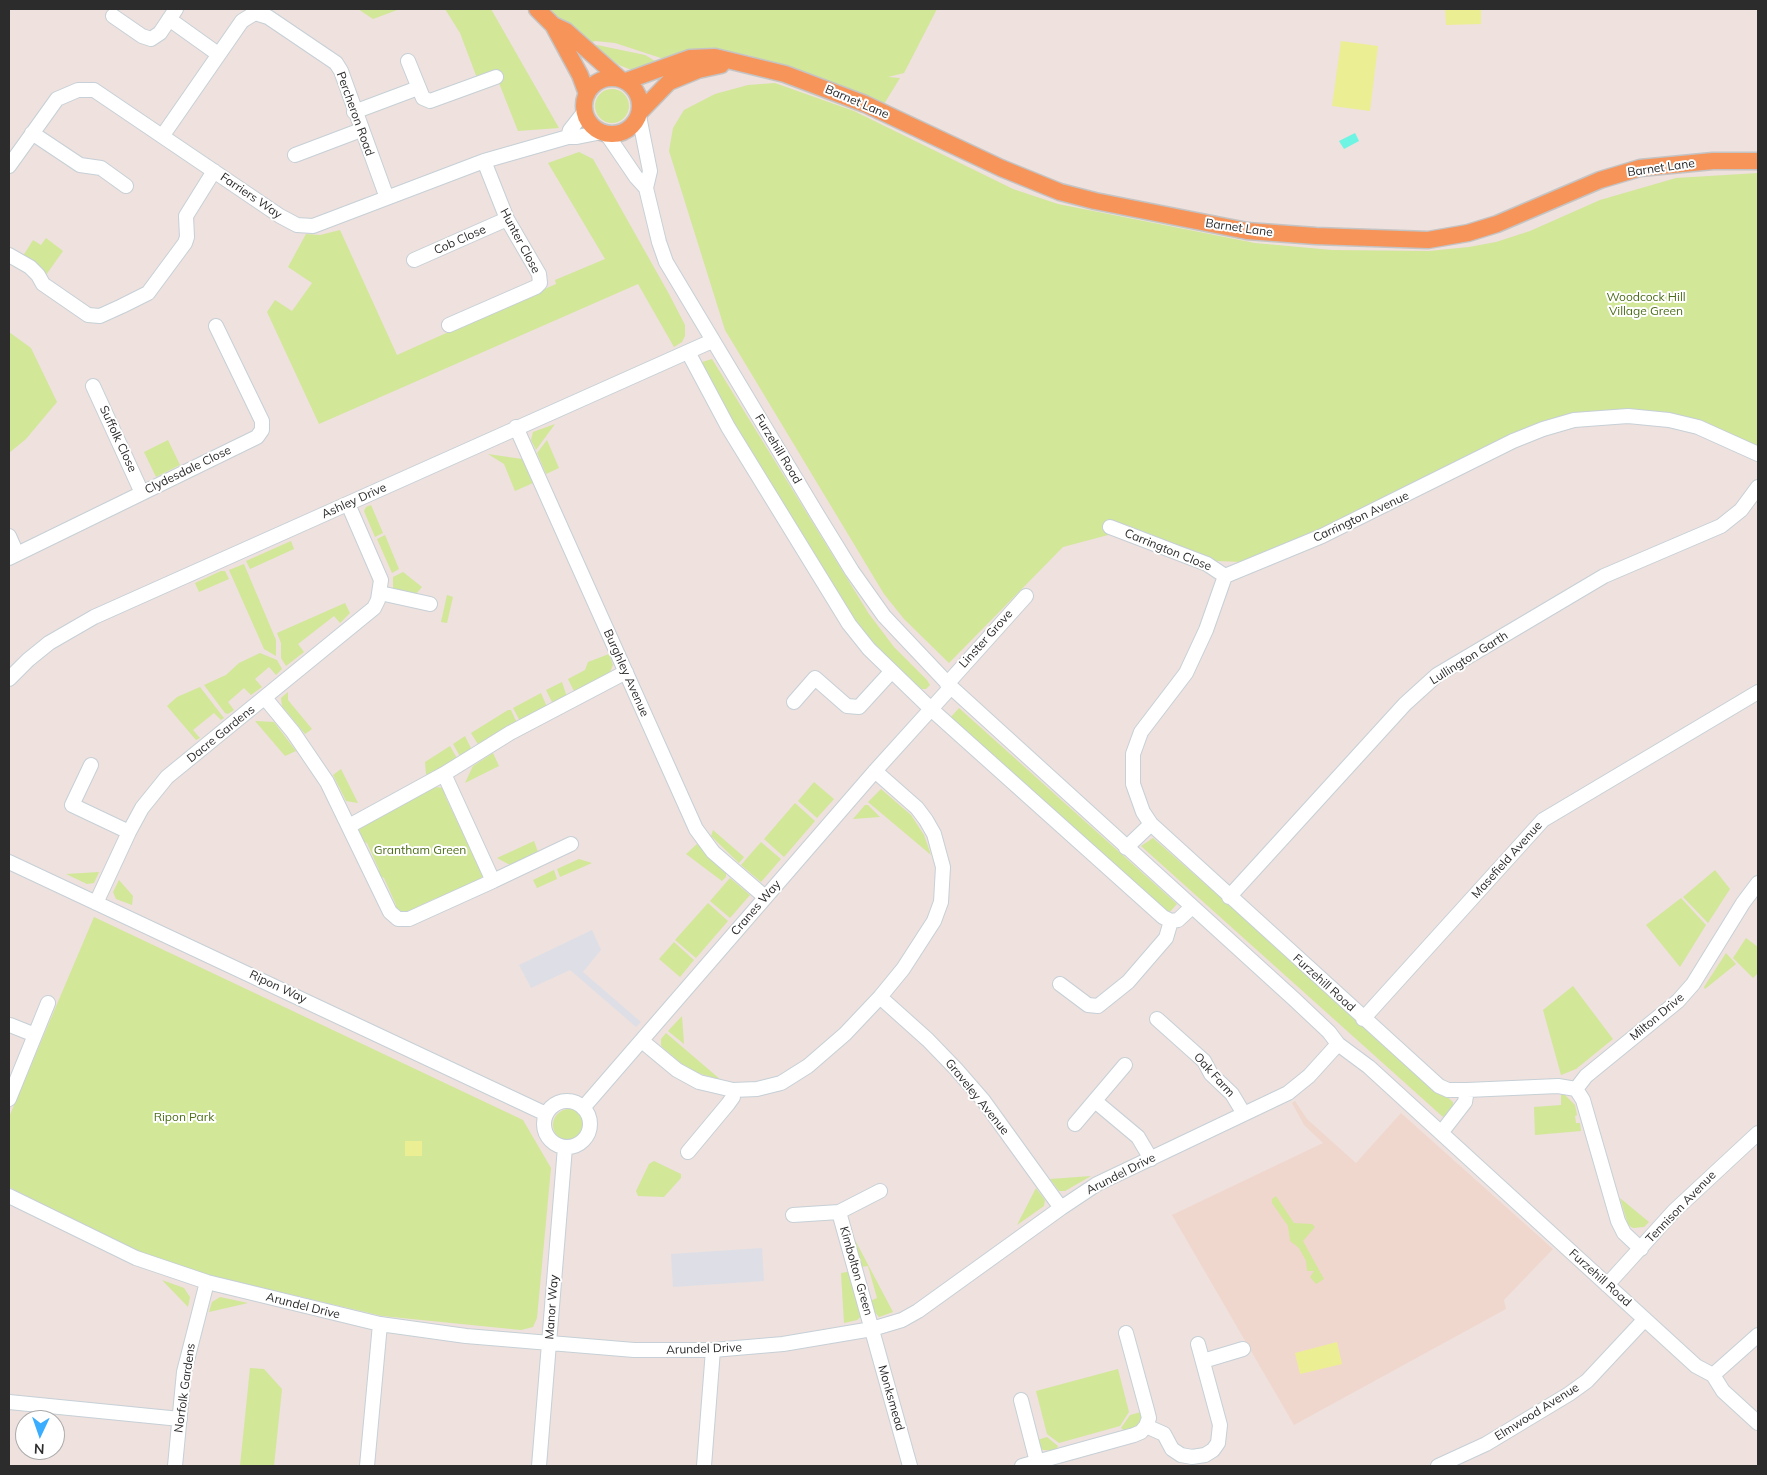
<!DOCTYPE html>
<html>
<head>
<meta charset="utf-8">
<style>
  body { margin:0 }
  #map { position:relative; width:1767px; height:1475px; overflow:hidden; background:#eee1de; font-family:Mulish,sans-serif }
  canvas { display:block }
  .frame { position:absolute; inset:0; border:10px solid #2c2c2c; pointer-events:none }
  .north { position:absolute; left:15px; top:1410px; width:50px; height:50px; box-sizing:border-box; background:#fff; border:1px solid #ababab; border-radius:50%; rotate:183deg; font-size:14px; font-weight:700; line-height:20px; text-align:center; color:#2c2c2c }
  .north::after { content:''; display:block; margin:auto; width:18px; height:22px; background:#3aadff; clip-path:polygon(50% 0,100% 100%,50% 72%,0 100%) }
</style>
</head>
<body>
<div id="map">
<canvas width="1767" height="1475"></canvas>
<div class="frame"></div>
<div class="north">N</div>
</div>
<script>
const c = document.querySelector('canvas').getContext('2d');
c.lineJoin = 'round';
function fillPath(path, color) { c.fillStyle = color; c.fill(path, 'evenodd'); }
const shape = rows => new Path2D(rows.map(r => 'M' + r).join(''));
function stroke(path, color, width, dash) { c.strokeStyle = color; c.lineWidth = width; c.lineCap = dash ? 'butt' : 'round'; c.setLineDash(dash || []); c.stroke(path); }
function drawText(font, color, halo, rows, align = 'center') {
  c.font = font + ' Mulish,sans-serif'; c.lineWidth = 4; c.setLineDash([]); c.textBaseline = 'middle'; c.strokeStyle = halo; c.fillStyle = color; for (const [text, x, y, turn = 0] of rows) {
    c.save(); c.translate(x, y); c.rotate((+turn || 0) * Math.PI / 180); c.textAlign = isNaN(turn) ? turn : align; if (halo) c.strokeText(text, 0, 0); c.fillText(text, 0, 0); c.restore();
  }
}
const industrial = shape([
  [592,930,601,950,583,972,641,1022,636,1027,570,970,531,988,519,965],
  [762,1248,764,1281,673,1287,671,1254]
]);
const education = shape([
  [1295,1101,1307,1119,1356,1163,1401,1113,1553,1249,1504,1300,1506,1309,1294,1425,1172,1215,1323,1143,1304,1125,1292,1103]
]);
const green = shape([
  [358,9,400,9,373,19],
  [445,9,491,9,559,128,518,131,495,73,477,78,460,33],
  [548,9,937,9,904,73,888,77,900,78,884,104,748,55,694,51,664,59,615,43,595,41,589,43],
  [597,45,645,55,657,62,637,69,629,69,619,65,595,46],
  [775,83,854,111,1013,189,1058,204,1255,243,1332,250,1429,251,1469,247,1496,242,1530,231,1600,200,1676,178,1758,173,1758,450,1725,433,1574,413,1310,536,1242,562,1217,561,1127,525,1108,522,1108,535,1063,547,949,663,904,619,884,594,725,330,669,151,673,128,684,110,715,94,748,85],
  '595 106a17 17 0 1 1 34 0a17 17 0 1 1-34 0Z',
  [579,152,593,159,669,294,685,325,685,336,682,342,674,347,638,284,319,424,267,312,275,300,292,311,312,283,288,267,306,234,320,235,340,230,397,355,556,284,555,280,605,259,548,163],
  [46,238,63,251,46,275,23,256,33,240,41,245],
  [9,332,31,348,57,402,26,439,9,453],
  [712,359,869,614,894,647,927,680,930,685,926,689,919,689,895,670,856,623,715,391,702,362],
  [555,424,536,450,531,440,533,432],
  [168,440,180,465,156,477,144,452],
  [547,440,559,468,546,474,537,453],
  [488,454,522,459,533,483,515,491,504,464],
  [371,505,383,533,375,537,364,511,366,507],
  [385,535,399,569,392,573,377,539],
  [291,541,294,549,250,569,246,561],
  [244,564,276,640,276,656,264,649,229,570],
  [221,571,225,571,229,579,199,592,195,583],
  [403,572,422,587,414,596,393,590,393,577],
  [447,595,453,597,447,623,441,622],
  [345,603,350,613,340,623,334,616,298,644,304,652,286,666,281,658,281,643,277,633],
  [260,653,277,660,282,669,276,675,269,667,255,679,262,687,251,695,244,688,228,702,234,710,228,714,225,713,204,685,226,675,239,663],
  [609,654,613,665,610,672,612,675,575,693,568,679,585,670,588,662],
  [562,682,567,697,553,704,546,690],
  [200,687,224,718,221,720,214,713,193,730,200,738,196,740,167,706,177,697],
  [288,692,288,700,312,729,305,734,282,706,281,698],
  [541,693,547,707,520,721,513,708],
  [959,708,1177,904,1168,914,950,718],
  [508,710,511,710,517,723,479,746,471,733],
  [255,721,274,722,296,751,285,756],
  [465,736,472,750,461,758,453,744],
  [450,746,458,760,429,778,426,774,425,762],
  [493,753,499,766,465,783,473,766],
  [341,769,358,803,346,801,333,775],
  [814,782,834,799,817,818,798,801],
  [435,787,444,788,449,792,445,796,459,825,465,825,467,830,463,834,477,863,482,863,484,872,480,881,441,901,436,898,417,907,416,912,400,914,393,909,396,905,384,878,377,875,379,870,367,843,361,842,358,831,362,826],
  [881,789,911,815,924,835,931,855,868,802],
  [795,803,815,821,784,857,764,839],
  [865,805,868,805,880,817,853,819],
  [713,830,744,857,739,863,711,836],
  [1153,838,1453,1102,1453,1109,1443,1117,1141,846],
  [534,841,538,852,510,865,497,858],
  [761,842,781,859,761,882,741,865],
  [697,844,726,873,726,877,722,881,686,854],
  [579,859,592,863,560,877,557,869],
  [554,870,557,879,537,888,533,880],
  [1715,870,1730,889,1708,923,1683,897],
  [99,872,94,883,87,884,66,874],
  [730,878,750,895,730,918,710,901],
  [119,880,133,896,132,905,116,899,113,892],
  [1681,898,1706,925,1680,967,1646,925],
  [708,903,728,921,696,958,675,940],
  [94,917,523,1120,551,1168,537,1318,533,1327,521,1330,382,1316,208,1275,130,1249,9,1187,9,1117],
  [1746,938,1758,947,1758,973,1753,978,1733,958],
  [674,942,694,960,680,977,659,959],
  [1726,953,1736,964,1705,989,1704,987],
  [1573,986,1613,1039,1576,1069,1561,1075,1543,1010],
  [682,1016,684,1044,668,1031],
  [666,1033,721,1080,698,1073,682,1064,661,1046,661,1039],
  [1561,1095,1565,1095,1575,1105,1577,1115,1575,1116,1576,1123,1580,1123,1581,1131,1535,1135,1534,1107,1561,1105],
  '553 1125a16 16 0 1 1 32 0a16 16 0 1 1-32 0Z',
  [654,1161,681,1174,681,1178,664,1197,638,1196,636,1191,649,1164],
  [1091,1176,1065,1191,1059,1191,1050,1179],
  [1036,1188,1045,1200,1044,1206,1017,1225],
  [1276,1196,1294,1223,1312,1224,1315,1227,1303,1241,1324,1279,1316,1284,1310,1277,1314,1271,1307,1271,1306,1261,1299,1248,1290,1241,1288,1226,1272,1203,1272,1199],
  [1620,1198,1649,1222,1644,1227,1633,1228,1628,1225],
  [855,1240,893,1312,879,1317,873,1310,870,1301,877,1298,868,1266,861,1267,854,1242],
  [852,1271,864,1314,857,1320,844,1323,841,1273],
  [162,1280,184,1288,190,1297,188,1307],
  [220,1297,248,1303,209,1312,212,1302],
  [250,1368,264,1369,282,1389,274,1466,240,1466],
  [1118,1369,1129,1412,1120,1426,1059,1443,1047,1434,1036,1391],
  [1141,1412,1142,1419,1135,1428,1125,1431,1121,1428,1130,1415],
  [1047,1437,1058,1446,1055,1451,1043,1450,1039,1446,1037,1440]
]);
const pitch = shape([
  [1445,9,1481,9,1481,24,1446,25],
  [1341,41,1378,46,1370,111,1332,106],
  [405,1141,422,1141,422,1156,405,1156],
  [1337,1342,1342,1364,1300,1374,1295,1353]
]);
const water = shape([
  [1355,133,1359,141,1344,149,1339,141]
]);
const minor = shape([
  [255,13,268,17,336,63,341,71,387,198],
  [113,16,142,36,151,39,160,33,176,9],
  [169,19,218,54],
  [408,61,423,98,430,101,496,77],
  [354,112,418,88],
  [639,116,650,171,646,188,659,242,666,262,817,514,852,571,884,616,951,687,1294,999,1329,1032,1338,1044,1369,1067,1696,1366,1713,1375,1723,1391,1758,1423],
  [32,133,80,165,101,168,126,186],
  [606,133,636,177,646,188],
  [163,135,242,21,255,13,255,9],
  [568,137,570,130,585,111],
  [295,155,361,130],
  [9,166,57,99,78,90,94,90,280,216,297,225,313,226,484,161,568,137,577,137,602,132],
  [9,255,30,267,38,275,43,284,88,315,100,316,122,306,148,293,185,243,187,237,186,216,214,171],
  [414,260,507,219],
  [449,325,536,287,540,283,539,274,507,219,484,161],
  [688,352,728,427,849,624,869,649,931,709,1163,917,1171,921,1178,920,1192,907],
  [93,386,142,493],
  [516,427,696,829,713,852,765,897],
  [1110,527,1207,564,1225,576],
  [9,536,17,554],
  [9,558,257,437,262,430,262,421,216,326],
  [380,593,430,604],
  [9,679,28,660,49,643,94,617,712,341],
  [947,684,1026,596],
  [265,698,293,732,327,782,390,912,398,919,409,919,493,881,444,774,510,733,626,672],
  [794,702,815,678,847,706,859,707,891,672],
  [91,765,72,805,129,832],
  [349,826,444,774],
  [1126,848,1151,824],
  [9,862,546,1114],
  [493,881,571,844],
  [1229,897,1405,704,1437,675,1604,576,1721,526,1741,510,1758,487],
  [96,903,129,832,142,808,167,777,374,608,378,600,381,580,348,504],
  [1060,984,1088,1005,1098,1006,1128,982,1166,938,1171,921],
  [880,997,928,1040,956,1069,983,1100,1061,1208],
  [1157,1019,1204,1061,1211,1074,1232,1094,1244,1114],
  [1363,1019,1543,820,1758,692],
  [10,1025,35,1035],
  [642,1041,677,1070,699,1082,733,1090,757,1089,781,1083,808,1066,845,1034,880,997,903,969,934,921,941,902,943,867,934,834,926,820,917,808,875,771],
  [1576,1089,1586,1076,1678,1001,1693,984,1743,903,1758,883],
  [1467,1090,1558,1086,1576,1089,1583,1100,1618,1221,1624,1233,1641,1249],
  [9,1099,48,1003],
  [1095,1101,1138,1137,1151,1159],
  '544 1124a23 23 0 1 1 46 0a23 23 0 1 1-46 0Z',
  [583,1108,875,771,951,687],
  [1075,1124,1125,1065],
  [1441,1133,1465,1102,1467,1090,1448,1090,1439,1086,1151,824,1143,812,1133,784,1133,754,1141,732,1186,673,1206,630,1225,576,1322,536,1513,441,1543,429,1574,420,1628,416,1669,420,1698,427,1758,454],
  [688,1152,728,1104,733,1097,733,1090],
  [9,1196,136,1258,207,1282,380,1324,466,1336,634,1350,713,1350,783,1344,872,1329,902,1320,918,1311,1061,1208,1097,1184,1288,1093,1309,1076,1338,1044],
  [839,1212,880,1191],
  [793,1215,839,1212,910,1466],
  [1607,1285,1674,1211,1758,1133],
  [1203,1361,1243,1349],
  [1713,1375,1758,1335],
  [1021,1400,1037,1462],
  [9,1402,180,1419],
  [1146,1426,1164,1434,1172,1449,1181,1455,1192,1457,1205,1455,1213,1450,1218,1443,1220,1425,1198,1344],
  [175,1466,184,1372,207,1282],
  [367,1466,380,1324],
  [539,1466,565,1147],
  [704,1466,713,1350],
  [1022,1466,1134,1435,1141,1432,1146,1426,1149,1418,1147,1410,1126,1333],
  [1438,1466,1486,1444,1569,1394,1587,1381,1645,1319]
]);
const major = shape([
  [537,9,553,25,566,31,620,79],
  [553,25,580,75,587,94],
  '584 106a28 28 0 1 1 56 0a28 28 0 1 1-56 0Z',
  [626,81,690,58,715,57,785,74,865,104,1001,168,1060,192,1095,201,1247,231,1316,236,1428,240,1468,233,1497,224,1600,180,1640,168,1713,161,1758,161],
  [640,112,669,82,698,70,721,65]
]);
const streetNames = [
  ["Barnet Lane",857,102,23],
  ["Percheron Road",355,114,70],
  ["Barnet Lane",1661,168,-8],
  ["Farriers Way",251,196,34],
  ["Barnet Lane",1239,228,8],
  ["Cob Close",460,240,-24],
  ["Hunter Close",520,241,62],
  ["Suffolk Close",118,439,65],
  ["Furzehill Road",778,449,59],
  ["Clydesdale Close",188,470,-26],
  ["Ashley Drive",354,501,-24],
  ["Carrington Avenue",1361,517,-25],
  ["Carrington Close",1168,550,22],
  ["Linster Grove",986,639,-48],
  ["Lullington Garth",1469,658,-32],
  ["Burghley Avenue",626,673,66],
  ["Dacre Gardens",221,734,-39],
  ["Masefield Avenue",1507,860,-48],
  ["Cranes Way",756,908,-49],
  ["Furzehill Road",1324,983,42],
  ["Ripon Way",278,987,25],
  ["Milton Drive",1657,1017,-40],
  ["Oak Farm",1214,1075,48],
  ["Graveley Avenue",977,1097,51],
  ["Arundel Drive",1121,1174,-27],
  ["Tennison Avenue",1681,1207,-46],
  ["Kimbolton Green",856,1271,74],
  ["Furzehill Road",1600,1278,42],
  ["Arundel Drive",303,1306,14],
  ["Manor Way",552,1307,-86],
  ["Arundel Drive",704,1349,-2],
  ["Norfolk Gardens",185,1388,-82],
  ["Monksmead",891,1398,74],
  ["Elmwood Avenue",1537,1412,-32]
];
const parkNames = [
  ["Woodcock Hill",1646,297],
  ["Village Green",1646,311],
  ["Grantham Green",420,850],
  ["Ripon Park",184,1117]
];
fillPath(industrial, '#dedfe6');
fillPath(education, '#f0d7cd');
fillPath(green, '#d2e798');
fillPath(pitch, '#ecee94');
fillPath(water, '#6df4e2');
stroke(minor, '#c6d0d6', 16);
stroke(major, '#c4c4c4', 19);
stroke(minor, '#fff', 14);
stroke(major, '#f6945a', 16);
drawText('12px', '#2c2c2c', '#fff', streetNames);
drawText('12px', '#4c6d18', '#fff', parkNames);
</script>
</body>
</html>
